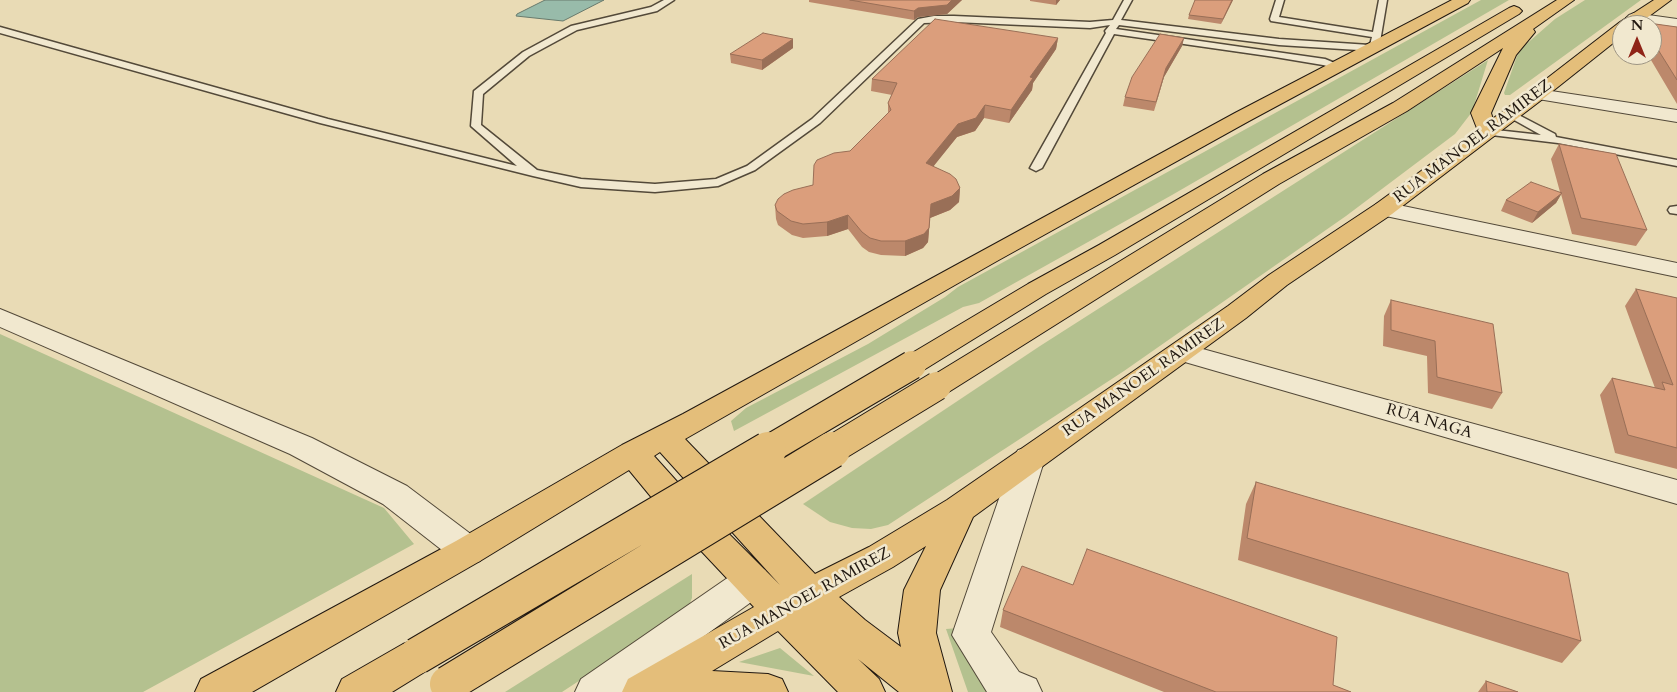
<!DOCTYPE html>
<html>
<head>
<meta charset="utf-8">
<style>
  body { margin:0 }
  #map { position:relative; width:1677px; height:692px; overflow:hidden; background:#e9dbb5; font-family:Cardo,serif }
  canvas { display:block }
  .north { position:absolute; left:1612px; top:15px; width:50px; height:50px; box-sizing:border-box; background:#f1e8cf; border:1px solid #9e9583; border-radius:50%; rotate:0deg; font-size:14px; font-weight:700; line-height:20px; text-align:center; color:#211810 }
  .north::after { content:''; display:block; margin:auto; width:18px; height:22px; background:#8f2418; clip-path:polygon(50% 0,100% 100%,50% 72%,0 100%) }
</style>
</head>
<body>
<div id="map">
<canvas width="1677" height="692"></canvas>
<div class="north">N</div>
</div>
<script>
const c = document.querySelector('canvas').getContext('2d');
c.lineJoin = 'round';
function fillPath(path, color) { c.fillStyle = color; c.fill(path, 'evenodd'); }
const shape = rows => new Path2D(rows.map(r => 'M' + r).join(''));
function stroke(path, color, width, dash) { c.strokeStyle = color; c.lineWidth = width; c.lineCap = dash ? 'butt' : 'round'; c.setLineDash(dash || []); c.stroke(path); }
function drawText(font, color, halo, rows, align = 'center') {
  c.font = font + ' Cardo,serif'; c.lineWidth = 5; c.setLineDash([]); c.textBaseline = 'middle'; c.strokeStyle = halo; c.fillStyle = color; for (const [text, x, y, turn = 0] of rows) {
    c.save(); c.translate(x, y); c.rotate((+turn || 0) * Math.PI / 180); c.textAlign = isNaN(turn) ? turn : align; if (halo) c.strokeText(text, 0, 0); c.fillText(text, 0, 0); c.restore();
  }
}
const green = shape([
  [1481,0,1509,0,1172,195,979,303,963,307,734,431,731,421,746,408,868,344,945,297,958,287],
  [1585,0,1641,0,1510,95,1505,95,1504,93,1517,56,1523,47,1555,19],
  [1488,60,1472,112,1455,134,1346,216,1124,371,888,525,871,529,852,528,830,522,803,504,1040,346],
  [0,334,384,508,414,544,143,692,0,692],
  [692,574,692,598,687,610,562,692,505,692],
  [959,628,976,675,987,692,968,692,946,629],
  [780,648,814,676,739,662]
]);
const water = shape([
  [545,0,604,0,563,21,516,16,517,14,545,0]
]);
const service = shape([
  [664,0,674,0,657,11,577,30,529,56,483,94,481,125,537,170,581,179,655,184,716,179,747,166,812,119,918,19,934,16,954,16,1090,22,1113,20,1124,0,1132,0,1121,20,1279,39,1370,45,1372,37,1271,21,1270,19,1276,0,1284,0,1279,17,1373,32,1379,0,1387,0,1379,48,1374,51,1279,45,1119,25,1116,29,1325,59,1342,66,1337,69,1323,65,1275,57,1114,34,1042,168,1036,171,1030,168,1106,33,1105,31,1110,25,1090,28,954,22,924,23,820,123,755,170,718,186,655,192,581,187,533,176,320,123,0,33,0,27,328,119,517,166,471,126,474,91,523,52,571,26,651,7,664,0],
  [1511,111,1555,134,1556,137,1677,160,1677,166,1558,143,1483,134,1482,132,1487,129,1541,135,1507,116,1506,114,1507,112,1511,111],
  [1677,206,1677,214,1670,213,1668,210,1670,207,1677,206]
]);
const minor = shape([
  [1634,13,1677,19,1677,29,1629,21,1626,18,1629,15,1634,13],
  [1538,89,1677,110,1677,122,1532,98,1529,94,1532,90,1538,89],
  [1384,202,1677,263,1677,277,1376,214,1373,209,1376,204,1384,202],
  [0,309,312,438,407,486,480,541,485,551,480,561,468,565,456,561,383,504,290,454,0,327,0,309],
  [1181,343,1677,480,1677,504,1171,358,1167,352,1171,346,1181,343],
  [1029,447,1040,450,1045,458,991,632,1019,672,1036,679,1042,692,987,692,952,635,1013,458,1018,450,1029,447],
  [752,566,765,570,770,581,765,592,627,692,575,692,581,679,739,570,752,566]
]);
const primary = shape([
  [1452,0,1470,0,1468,3,1249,121,997,261,685,439,815,574,869,547,947,500,1228,306,1269,275,1376,204,1532,90,1620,22,1654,0,1671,0,1637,25,1622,25,1622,36,1544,98,1392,214,1287,285,1246,318,973,517,940,590,936,633,952,692,899,692,858,659,879,679,885,692,838,692,778,631,712,671,768,674,782,679,788,692,622,692,628,679,754,607,657,504,629,470,480,561,252,692,195,692,201,679,456,541,622,445,683,414,1235,113,1452,0],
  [660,452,780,585,681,486,654,456,660,452],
  [926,546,904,590,898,633,901,647,865,620,839,597,893,567,926,546]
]);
const trunk = shape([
  [1557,0,1574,0,1533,29,1535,32,1516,55,1491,113,1497,132,1494,136,1487,138,1480,136,1471,113,1503,48,1407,111,1279,184,947,393,937,396,927,393,923,386,927,379,1263,174,1393,103,1557,0],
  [1514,6,1519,8,1522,11,1519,14,1115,255,1046,294,922,371,912,374,902,371,898,365,902,359,1028,284,1099,245,1509,8,1514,6],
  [417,639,431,644,436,656,431,668,392,692,336,692,342,679,403,644,417,639]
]);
const trunkBridgeFar1 = shape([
  [766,451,912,365],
  [830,451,937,386]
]);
const trunkBridge = shape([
  [417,656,768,450],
  [448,684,832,450]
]);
const wall = shape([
  [809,0,962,0,947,14,918,17,914,20,809,2],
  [1030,0,1060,0,1056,5,1030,1],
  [1233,0,1221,24,1188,19,1189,15],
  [1641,22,1677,27,1677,104,1648,55,1652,55,1652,25,1640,25],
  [1058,38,1056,49,1033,83,1032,90,1009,123,984,118,975,131,957,137,933,166,960,188,959,202,950,210,930,218,928,242,923,248,905,256,881,255,869,252,862,247,848,229,827,236,803,238,792,235,778,225,776,219,775,205,813,185,850,151,888,113,888,103,892,95,871,91,872,79],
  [1184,38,1182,46,1164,77,1154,111,1123,106,1125,97],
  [793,39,793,48,762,70,731,63,730,54],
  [1559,144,1647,230,1636,246,1572,234,1561,194,1556,203,1532,223,1501,211,1506,200,1560,192,1551,159],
  [1636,289,1677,298,1677,469,1615,453,1600,395,1612,378,1655,388,1625,306],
  [1391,300,1502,393,1492,409,1428,393,1427,356,1383,346,1384,316],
  [1256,482,1581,641,1562,663,1238,560,1246,504],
  [1073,585,1333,685,1351,692,1164,692,1000,627,1003,610],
  [1486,681,1518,692,1478,692]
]);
const shadedWall = shape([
  [952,0,962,0,947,14,918,17,914,20,914,11,918,8],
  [1056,0,1060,0,1056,5],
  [1232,0,1233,0,1221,24,1223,19],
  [1058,38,1056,49,1033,83,1032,90,1009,123,1011,110,1030,77],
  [1184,38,1182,46,1164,77,1154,111,1166,68],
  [793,39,793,48,762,70,762,60],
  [985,105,984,118,975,131,957,137,925,177,926,163,958,124],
  [960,188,959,202,950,210,930,218,928,242,923,248,905,256,905,241,931,204],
  [1562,193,1556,203,1532,223,1538,212],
  [848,215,848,229,827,236,827,222]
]);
const building = shape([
  [850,0,952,0,947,5,918,8,914,11,850,0],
  [1195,0,1232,0,1223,19,1189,15,1195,0],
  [935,19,1058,38,1030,77,1033,78,1011,110,985,105,976,118,958,124,926,163,950,174,956,179,960,188,952,196,931,204,929,228,924,234,905,241,881,241,870,238,862,232,848,215,827,222,803,224,791,221,777,211,775,205,778,199,784,194,793,190,813,185,814,165,817,160,834,153,850,151,891,110,888,103,897,83,872,79,935,19],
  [1641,22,1677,27,1677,80,1652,40,1652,25,1643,25,1641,22],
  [763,33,793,39,762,60,730,54,763,33],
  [1160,34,1184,38,1166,68,1156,102,1125,97,1132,77,1160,34],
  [1559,144,1616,154,1647,230,1581,218,1559,144],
  [1531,182,1562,193,1538,212,1506,200,1531,182],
  [1636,289,1677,298,1677,448,1628,435,1612,378,1665,390,1662,382,1673,385,1636,289],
  [1391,300,1493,324,1502,393,1437,377,1435,341,1391,330,1391,300],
  [1256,482,1568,573,1581,641,1247,538,1256,482],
  [1087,549,1337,637,1333,685,1351,692,1216,692,1003,610,1022,566,1073,585,1087,549],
  [1486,681,1518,692,1487,692,1486,681]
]);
const streetNames = [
  ["RUA MANOEL RAMIREZ",1473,142,-37],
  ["RUA MANOEL RAMIREZ",1144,378,-35],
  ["RUA NAGA",1429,422,16],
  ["RUA MANOEL RAMIREZ",805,599,-29]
];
fillPath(green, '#b4c18f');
fillPath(water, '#98bbaa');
stroke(water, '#687a6c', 1);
stroke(service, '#534939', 3);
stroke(minor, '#534939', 2);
stroke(primary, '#211810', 2);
stroke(trunk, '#211810', 2);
fillPath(service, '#f1e8cf');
fillPath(minor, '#f1e8cf');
fillPath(primary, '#e4be7a');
fillPath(trunk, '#e4be7a');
stroke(trunkBridgeFar1, '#211810', 30, []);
stroke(trunkBridge, '#211810', 38, []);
stroke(trunkBridgeFar1, '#e4be7a', 28);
stroke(trunkBridge, '#e4be7a', 36);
fillPath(wall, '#bc886b');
fillPath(shadedWall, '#996f57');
fillPath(building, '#db9e7c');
stroke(building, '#996f57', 1);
drawText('16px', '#211810', '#f1e8cf', streetNames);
</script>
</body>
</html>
